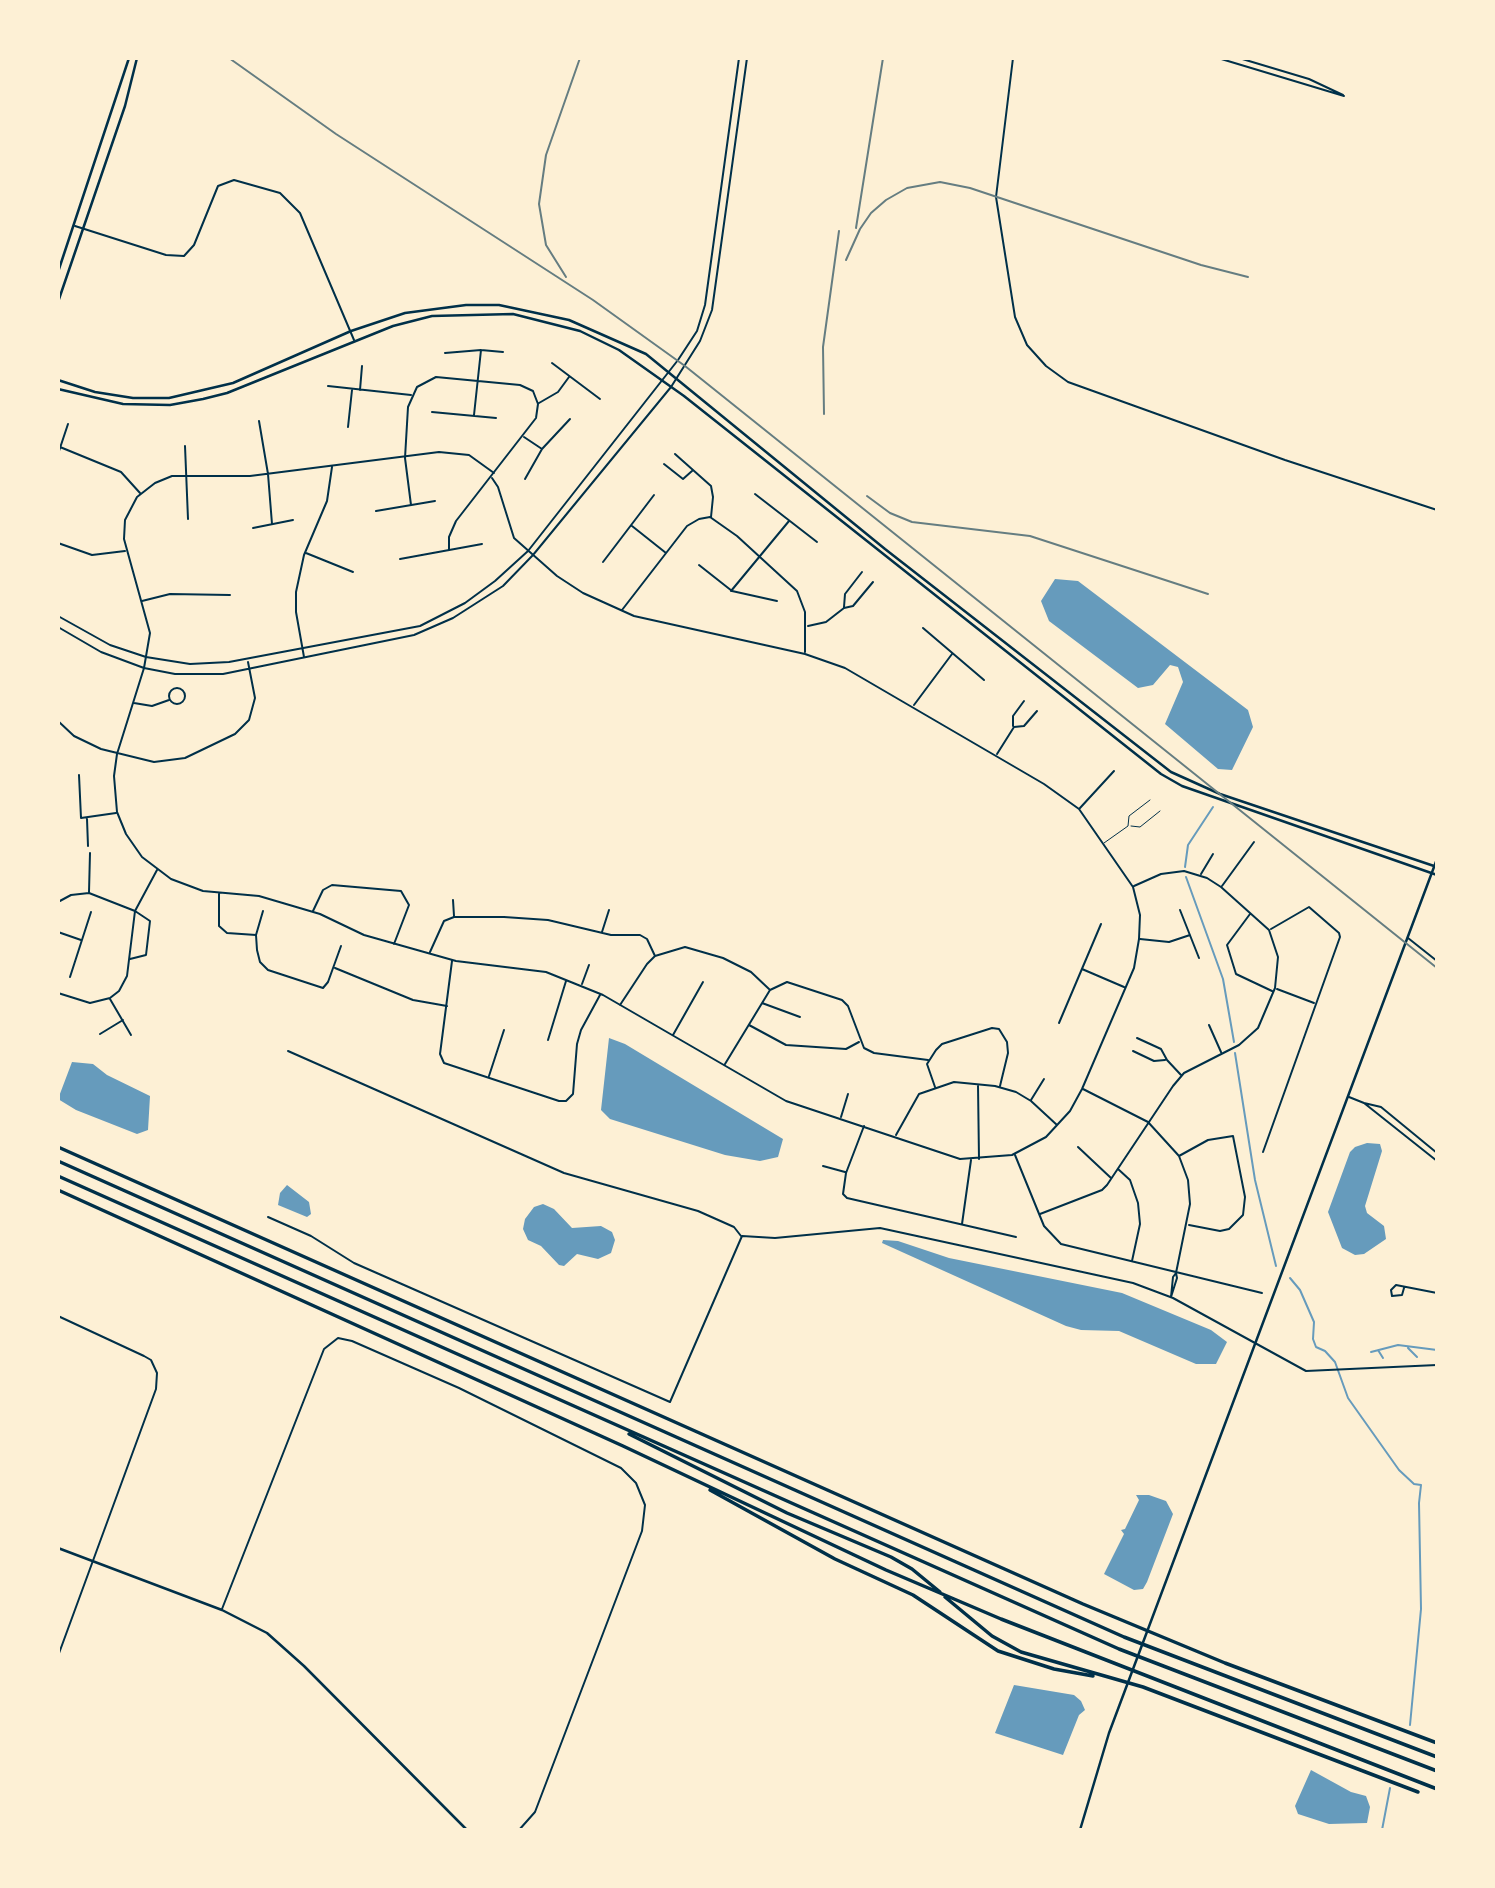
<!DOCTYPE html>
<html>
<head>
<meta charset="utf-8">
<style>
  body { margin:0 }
  #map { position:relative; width:1495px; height:1888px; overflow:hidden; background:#fdf0d5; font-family:"Roboto Serif",serif }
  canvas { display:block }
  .frame { position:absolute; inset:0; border:60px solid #fdf0d5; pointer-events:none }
</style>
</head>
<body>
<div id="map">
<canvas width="1495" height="1888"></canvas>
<div class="frame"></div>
</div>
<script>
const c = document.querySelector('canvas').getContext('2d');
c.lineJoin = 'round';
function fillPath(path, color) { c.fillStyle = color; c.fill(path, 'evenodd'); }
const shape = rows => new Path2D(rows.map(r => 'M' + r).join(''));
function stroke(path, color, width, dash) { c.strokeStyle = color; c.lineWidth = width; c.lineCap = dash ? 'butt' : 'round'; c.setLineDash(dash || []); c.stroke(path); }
const water = shape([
  [1055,579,1078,581,1248,710,1253,727,1232,770,1218,769,1165,724,1183,682,1178,667,1170,665,1153,685,1138,688,1049,621,1041,601],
  [609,1038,625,1044,783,1139,778,1157,760,1161,725,1155,610,1119,601,1110],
  [72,1062,93,1064,107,1075,150,1096,148,1130,137,1134,76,1110,58,1099],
  [1367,1143,1380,1144,1382,1151,1365,1206,1367,1213,1384,1226,1386,1239,1364,1254,1355,1255,1342,1248,1328,1212,1350,1152,1355,1147],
  [287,1185,309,1202,311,1214,307,1217,278,1205,280,1193],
  [543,1204,554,1209,572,1228,601,1226,612,1232,615,1240,611,1253,598,1259,577,1254,564,1266,559,1265,541,1246,528,1240,523,1229,525,1219,534,1207],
  [883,1240,898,1241,949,1258,1122,1293,1211,1330,1227,1342,1216,1364,1196,1364,1119,1331,1081,1330,1066,1326,882,1243],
  [1136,1495,1149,1495,1166,1501,1173,1514,1147,1582,1143,1589,1134,1590,1104,1574,1124,1534,1121,1530,1125,1529,1139,1500],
  [1014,1685,1074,1695,1081,1701,1085,1710,1079,1715,1063,1755,995,1733],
  [1311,1770,1351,1792,1366,1796,1370,1807,1367,1823,1329,1824,1298,1814,1295,1806]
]);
const stream = shape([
  [1185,867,1188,845,1213,807],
  [1186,877,1223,979,1234,1042],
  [1235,1053,1255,1180,1276,1266],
  [1290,1278,1300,1290,1314,1322,1313,1339,1316,1347,1325,1351,1335,1362,1348,1398,1399,1470,1414,1484,1421,1485,1419,1503,1421,1609,1410,1725],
  [1408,1348,1417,1357],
  [1378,1350,1383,1358],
  [1371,1352,1398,1345,1437,1350],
  [1382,1830,1390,1788]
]);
const service = shape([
  [1131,826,1140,827,1160,811],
  [1104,843,1128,826,1129,816,1150,800]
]);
const minor = shape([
  [1013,58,996,197,1015,317,1027,345,1046,366,1068,382,1285,460,1437,510],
  [1218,58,1344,96],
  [1239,58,1309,79,1343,95],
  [75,226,166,255,184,256,194,245,218,186,234,180,280,193,300,213,354,340],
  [445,353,481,350,503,352],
  [552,363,600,399],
  [328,386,411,395],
  [360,390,362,366],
  [539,403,558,392,569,377],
  [432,412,496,418],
  [474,415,481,350],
  [259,421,268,474,272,524],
  [348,427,352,390],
  [524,437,542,449],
  [185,446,188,519],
  [60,447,121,472,140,493],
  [58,454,68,424],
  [675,454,711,486,713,497,711,517],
  [664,464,683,479,692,471],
  [492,478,498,487,514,538,557,576,583,593,634,616,805,654,845,668,1044,784,1079,809,1133,887,1140,915,1139,939,1134,968,1082,1089,1070,1111,1046,1137,1012,1155,960,1159,786,1101,603,995,546,972,456,961,364,935,320,914,259,896,203,891,171,879,142,857,126,834,117,812,114,776,117,754,144,668,150,633,124,539,125,520,137,497,155,483,172,476,250,476,439,452,469,455,494,473],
  [525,479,542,449,570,419],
  [755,494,817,542],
  [411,505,405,458,408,407,417,387,436,377,520,385,533,391,538,404,536,418,456,521,449,537,449,550],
  [376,511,435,501],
  [632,526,666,553],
  [253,528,293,520],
  [58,543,92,555,125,551],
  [306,553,353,572],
  [400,559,482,544],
  [603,562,654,495],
  [699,565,732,591,777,601],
  [731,591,789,521],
  [142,601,170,594,230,595],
  [844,607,845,594,862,572],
  [622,610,687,526,699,519,710,517,737,536,797,591,805,612,805,652],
  [58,616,110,645,146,657,190,664,229,662,420,626,465,603,495,581,528,551,678,360,697,331,705,305,739,58],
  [808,626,826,622,844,608,853,606,873,582],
  [58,627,101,652,144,668,175,674,223,674,414,635,453,618,503,586,533,555,671,387,700,341,712,310,747,58],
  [923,628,984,680],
  [304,657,296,612,296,592,304,555,327,501,332,467],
  '169 696a8 8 0 1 1 16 0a8 8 0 1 1-16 0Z',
  [134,703,152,706,169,700],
  [914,705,952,654],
  [58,721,74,736,101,749,154,762,185,758,235,734,249,720,255,698,248,662],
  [1013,726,1013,716,1024,701],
  [997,754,1014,727,1024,726,1037,711],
  [79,775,81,818,116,813],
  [1080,808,1114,771],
  [87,819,88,846],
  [1201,874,1213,854],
  [1222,886,1254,842],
  [89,892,90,853],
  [219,893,219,926,227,933,256,935],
  [453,900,454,916],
  [58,902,71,895,89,893,135,911,150,921,146,955,130,959],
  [1180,910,1199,958],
  [263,911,256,935,257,950,260,962,268,970,323,988,328,982,341,946],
  [313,911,323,890,332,885,401,891,409,905,394,944],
  [1250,914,1227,945,1236,974,1272,991],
  [58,932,81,940],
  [602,932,609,910],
  [1408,938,1437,961],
  [1140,939,1169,942,1190,935],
  [430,952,444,921,454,917,504,917,548,920,611,935,640,935,647,939,655,956],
  [452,961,440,1054,444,1063,559,1101,566,1101,573,1094,577,1044,581,1030,600,995],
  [335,968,413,1000,447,1006],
  [1082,969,1124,987],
  [70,977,91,912],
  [582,984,589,965],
  [1277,989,1314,1003],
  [58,993,90,1003,110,998,119,991,127,976,135,911,157,870],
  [110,999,131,1035],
  [762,1003,800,1017],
  [620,1005,647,964,655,956,685,947,723,958,751,972,769,989],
  [1059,1023,1101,924],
  [749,1025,786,1045,846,1049,859,1042],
  [1209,1025,1221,1052],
  [100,1034,123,1020],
  [673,1035,703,982],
  [1137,1038,1161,1049,1167,1060,1181,1075],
  [548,1040,566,981],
  [288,1051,564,1173,698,1211,734,1227,741,1236],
  [1133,1051,1154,1061,1165,1060],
  [725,1064,770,990,787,982,842,1000,848,1006,864,1048,874,1053,928,1060],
  [489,1076,504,1030],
  [978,1085,979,1159],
  [935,1087,927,1064,936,1050,942,1044,992,1028,999,1029,1007,1042,1008,1053,1000,1086],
  [1083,1089,1148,1122,1179,1156,1188,1180,1190,1204,1176,1273],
  [1349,1097,1364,1103,1437,1161],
  [1031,1100,1044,1079],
  [1364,1103,1381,1107,1437,1153],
  [841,1117,848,1094],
  [864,1126,846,1173,843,1194,847,1198,1016,1237],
  [896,1135,919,1094,954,1082,995,1086,1016,1092,1031,1101,1057,1125],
  [1078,1147,1111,1178],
  [1263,1152,1340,937,1339,933,1309,907,1271,929],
  [1015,1155,1044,1226,1061,1244,1262,1293],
  [1179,1156,1208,1140,1233,1136,1245,1197,1243,1215,1229,1229,1220,1231,1189,1225],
  [823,1166,845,1172],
  [1118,1169,1130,1180,1138,1203,1140,1224,1132,1261],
  [1040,1214,1102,1190,1107,1185,1173,1086,1184,1073,1239,1045,1258,1028,1275,988,1278,957,1269,930,1221,887,1207,878,1184,871,1161,874,1134,886],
  [268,1217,311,1236,354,1263,670,1402,742,1236,775,1238,880,1228,1133,1283,1173,1298,1306,1371,1437,1365],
  [962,1224,971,1160],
  [1176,1273,1177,1278,1171,1297,1173,1277,1176,1273],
  [1404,1288,1402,1295,1392,1296,1391,1290,1396,1285,1437,1293],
  [58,1316,144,1356,151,1360,157,1373,156,1389,58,1656],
  [222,1609,324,1349,338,1338,352,1341,459,1388,621,1468,636,1483,645,1505,642,1531,535,1812,519,1830]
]);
const tertiary = shape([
  [1080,1830,1109,1733,1437,859]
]);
const secondary = shape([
  [58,380,95,392,133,398,169,398,233,383,351,331,405,313,466,305,499,305,569,320,646,354,885,549,1171,772,1220,794,1437,867],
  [58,389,123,404,170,405,203,399,227,393,393,326,432,316,513,314,580,331,619,350,684,396,1161,774,1182,786,1437,875],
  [58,1548,222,1610,267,1633,304,1666,467,1830]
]);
const primary = shape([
  [58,272,129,58],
  [58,302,125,106,137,58]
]);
const motorway = shape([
  [58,1147,1083,1604,1225,1663,1437,1743],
  [58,1161,1124,1637,1437,1757],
  [58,1176,1119,1649,1437,1771],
  [58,1190,623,1446,886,1570,1001,1619,1437,1789],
  [629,1434,787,1513,891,1557,912,1569,940,1592],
  [710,1490,835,1559,913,1595,998,1651,1054,1669,1093,1676],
  [945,1597,992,1636,1021,1652,1143,1687,1418,1792]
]);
const rail = shape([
  [229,58,336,134,593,300,685,366,1437,968],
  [856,228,883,58],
  [846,260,860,229,871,213,886,200,907,188,940,182,970,188,1201,265,1248,277],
  [566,277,546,245,539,204,546,155,580,58],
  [824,414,823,347,839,231],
  [867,496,890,513,912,522,1030,536,1208,594]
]);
fillPath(water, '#669bbc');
stroke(stream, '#669bbc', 2);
stroke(service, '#003049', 1);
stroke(minor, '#003049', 2);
stroke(tertiary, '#003049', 2.5);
stroke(secondary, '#003049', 2.5);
stroke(primary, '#003049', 2.5);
stroke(motorway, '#003049', 3.5);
stroke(rail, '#657d81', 2);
</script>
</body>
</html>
